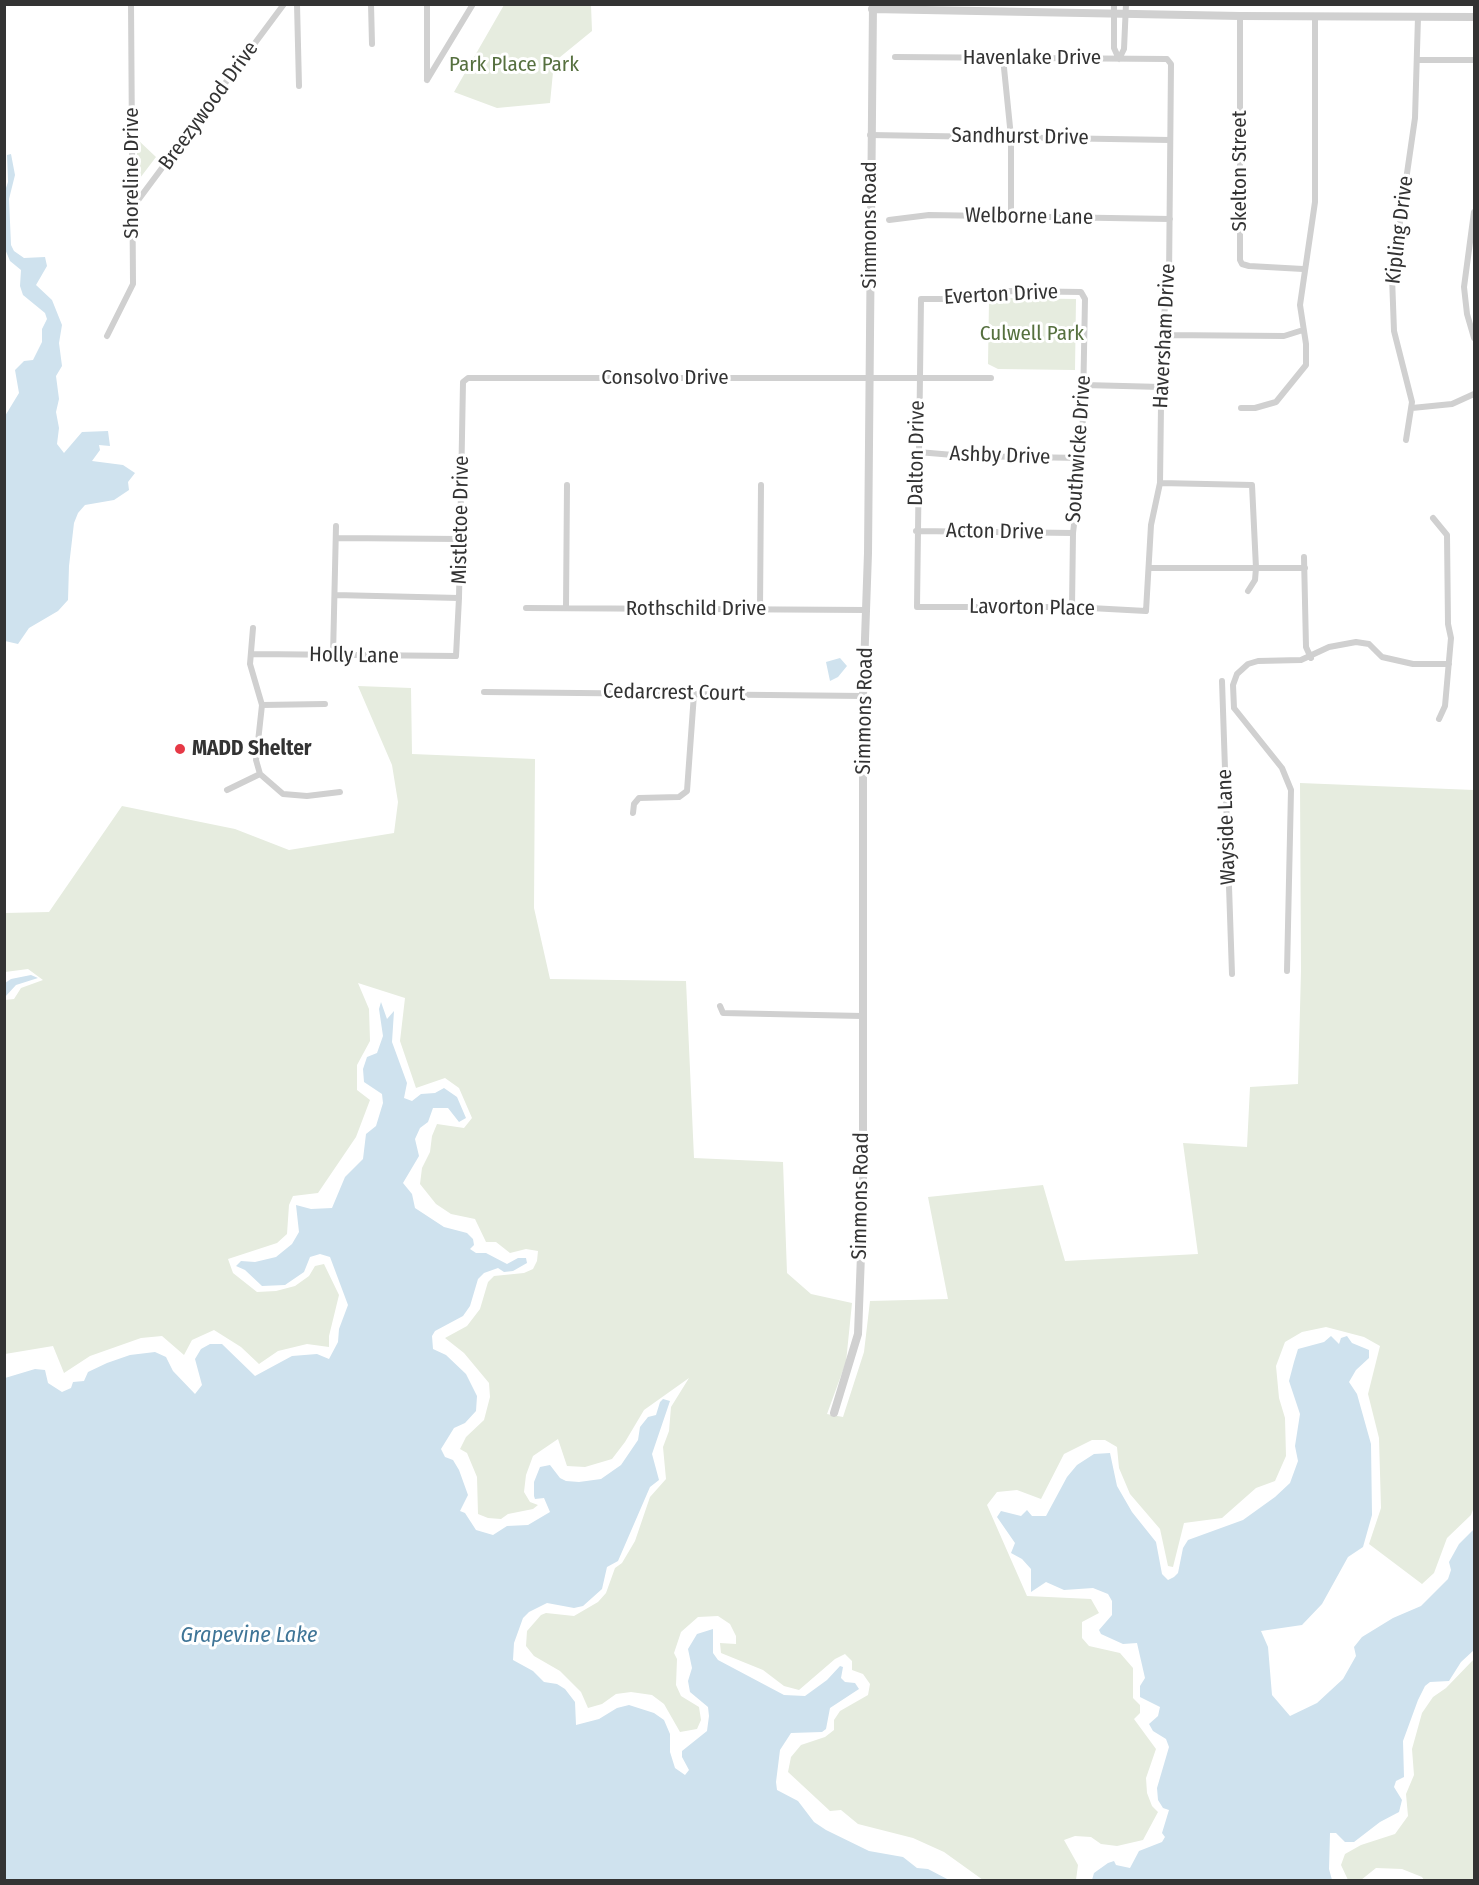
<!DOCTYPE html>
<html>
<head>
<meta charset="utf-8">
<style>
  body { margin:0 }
  #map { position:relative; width:1479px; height:1885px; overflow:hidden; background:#fff; font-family:"Fira Sans Condensed",sans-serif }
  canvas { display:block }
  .frame { position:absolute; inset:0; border:6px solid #333; pointer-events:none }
</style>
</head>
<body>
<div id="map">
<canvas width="1479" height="1885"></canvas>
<div class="frame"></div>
</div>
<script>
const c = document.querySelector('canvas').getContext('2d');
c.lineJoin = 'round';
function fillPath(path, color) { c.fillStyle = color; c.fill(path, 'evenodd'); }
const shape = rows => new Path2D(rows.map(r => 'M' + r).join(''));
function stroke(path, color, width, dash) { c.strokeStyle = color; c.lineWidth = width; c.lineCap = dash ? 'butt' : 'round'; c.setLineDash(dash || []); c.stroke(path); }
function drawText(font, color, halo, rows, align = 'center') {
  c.font = font + ' "Fira Sans Condensed",sans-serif'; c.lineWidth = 6; c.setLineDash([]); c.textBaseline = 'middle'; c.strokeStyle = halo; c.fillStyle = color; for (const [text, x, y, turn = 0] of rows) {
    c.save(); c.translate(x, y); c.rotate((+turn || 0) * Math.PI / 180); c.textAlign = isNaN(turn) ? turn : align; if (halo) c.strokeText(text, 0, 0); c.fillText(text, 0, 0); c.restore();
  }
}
const green = shape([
  [504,5,591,5,592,31,554,62,550,103,497,108,454,92],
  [137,139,156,157,137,182],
  [1005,298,1076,299,1075,370,998,369,988,364,989,300],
  [358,686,411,688,412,754,535,759,534,908,550,979,686,981,694,1158,783,1162,787,1273,811,1294,852,1303,846,1362,827,1414,843,1417,864,1352,870,1301,948,1299,928,1197,1043,1185,1065,1261,1198,1254,1183,1143,1247,1147,1250,1087,1298,1084,1301,971,1300,783,1474,790,1474,1507,1471,1515,1447,1538,1434,1573,1422,1584,1369,1544,1381,1508,1379,1438,1368,1394,1380,1346,1364,1337,1326,1327,1302,1332,1285,1342,1276,1366,1279,1398,1285,1418,1286,1456,1275,1481,1256,1488,1222,1518,1184,1523,1173,1567,1168,1566,1160,1529,1130,1494,1119,1468,1117,1447,1105,1440,1092,1440,1064,1454,1041,1499,1017,1490,997,1492,987,1505,1027,1596,1091,1599,1099,1613,1082,1622,1082,1638,1089,1646,1120,1653,1133,1668,1133,1698,1140,1705,1140,1713,1134,1719,1156,1749,1146,1778,1147,1793,1152,1806,1158,1812,1143,1840,1117,1846,1101,1844,1091,1837,1075,1836,1064,1840,1078,1865,1076,1880,983,1880,944,1852,913,1838,858,1824,841,1810,830,1811,788,1772,791,1757,801,1745,825,1737,834,1730,834,1720,840,1711,868,1695,870,1684,863,1674,852,1670,852,1661,845,1654,835,1659,799,1690,784,1686,763,1670,721,1653,720,1643,736,1644,736,1636,730,1624,718,1616,698,1617,681,1632,674,1653,677,1659,676,1685,681,1696,699,1707,701,1720,697,1729,680,1732,664,1704,652,1695,631,1692,616,1694,602,1704,588,1708,581,1692,560,1671,534,1656,526,1646,527,1631,541,1615,546,1613,574,1616,598,1602,606,1593,615,1568,622,1563,635,1541,650,1497,666,1479,663,1447,669,1431,671,1407,689,1378,644,1410,625,1442,612,1459,585,1467,567,1466,558,1439,533,1456,526,1475,524,1492,530,1502,538,1505,533,1509,508,1514,501,1519,488,1518,478,1514,477,1477,467,1453,460,1449,466,1437,484,1420,490,1397,489,1383,464,1353,445,1338,467,1326,480,1309,488,1282,494,1276,524,1273,533,1269,537,1261,538,1251,526,1249,510,1253,496,1242,486,1242,475,1219,451,1214,436,1204,420,1184,422,1168,430,1152,432,1136,437,1124,464,1128,472,1118,459,1088,445,1078,416,1088,400,1041,405,998,358,983,369,1009,370,1041,357,1065,357,1090,370,1100,356,1137,318,1193,293,1196,289,1205,287,1234,277,1243,228,1259,233,1273,257,1292,276,1291,295,1286,309,1276,315,1266,324,1264,339,1295,329,1336,329,1347,307,1344,278,1351,259,1364,241,1347,214,1330,192,1340,184,1355,162,1336,141,1338,90,1356,64,1373,53,1346,5,1354,5,1000,14,999,21,988,43,980,28,969,5,972,5,913,49,912,122,806,235,829,289,850,394,833,398,802,392,765],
  [1474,1659,1474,1880,1424,1880,1422,1877,1402,1869,1376,1868,1361,1880,1348,1880,1341,1865,1345,1854,1361,1845,1395,1834,1408,1816,1406,1794,1414,1775,1412,1749,1422,1713,1433,1697,1446,1688]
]);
const water = shape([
  [11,154,15,175,9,199,11,245,14,251,24,258,45,257,47,266,36,285,52,300,62,325,59,343,62,366,56,376,59,399,56,412,59,428,57,444,64,453,82,432,108,431,110,446,99,445,100,450,92,461,123,465,135,473,128,482,129,490,114,500,85,505,78,513,74,523,69,566,68,600,58,611,29,628,18,644,5,641,5,416,19,393,15,370,24,361,33,360,42,342,42,329,47,319,45,313,23,295,20,286,21,270,10,261,5,249,5,191,8,182,7,155],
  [840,658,847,666,838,677,830,681,826,662],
  [31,975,38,978,16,985,5,997,5,983,11,979],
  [381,1002,387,1019,394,1011,392,1042,407,1083,404,1098,412,1101,421,1094,435,1093,444,1088,457,1097,466,1118,459,1122,448,1108,433,1108,428,1122,420,1128,415,1139,419,1156,403,1183,412,1194,415,1208,444,1227,467,1233,473,1239,474,1245,470,1249,476,1253,486,1253,507,1264,518,1258,526,1258,527,1263,513,1271,504,1272,498,1268,484,1273,478,1279,470,1306,463,1316,435,1331,432,1336,433,1349,446,1355,466,1374,477,1396,476,1411,465,1423,454,1428,441,1449,445,1457,453,1460,459,1470,468,1495,460,1511,465,1513,476,1530,493,1535,507,1526,528,1525,550,1512,544,1498,535,1499,534,1496,534,1482,540,1467,550,1465,560,1478,566,1481,579,1482,601,1479,621,1465,638,1440,640,1427,648,1417,656,1415,660,1402,663,1399,670,1401,652,1454,659,1480,650,1487,618,1561,607,1567,602,1589,583,1606,574,1608,547,1603,529,1612,523,1618,514,1643,513,1660,533,1671,544,1682,557,1684,565,1689,575,1702,576,1725,599,1719,617,1708,629,1705,654,1713,664,1720,670,1734,670,1752,675,1768,685,1775,689,1770,682,1757,682,1751,707,1731,709,1716,708,1707,690,1692,688,1681,692,1668,688,1649,697,1634,713,1629,713,1653,718,1660,784,1695,805,1696,827,1680,840,1666,843,1667,841,1678,845,1682,855,1683,859,1689,830,1708,826,1729,822,1732,791,1733,780,1750,776,1782,777,1790,798,1801,814,1822,826,1830,869,1851,903,1857,917,1868,928,1869,949,1880,5,1880,5,1378,35,1369,45,1370,48,1383,62,1392,71,1388,73,1382,84,1381,88,1372,107,1363,130,1355,155,1352,166,1357,173,1371,195,1394,202,1385,195,1359,201,1349,210,1344,222,1344,255,1376,292,1356,317,1354,329,1359,338,1342,339,1329,348,1305,330,1257,320,1254,310,1257,304,1272,285,1285,262,1286,245,1270,236,1266,241,1261,255,1262,276,1257,292,1244,299,1232,296,1205,311,1209,332,1208,345,1177,363,1159,366,1134,376,1126,383,1103,382,1094,364,1082,363,1069,367,1057,377,1053,383,1036,379,1009],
  [1331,1336,1339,1344,1341,1338,1347,1336,1352,1343,1369,1350,1369,1358,1356,1370,1349,1382,1357,1394,1371,1444,1372,1515,1363,1547,1348,1557,1322,1604,1302,1625,1261,1631,1268,1647,1272,1695,1290,1716,1317,1703,1343,1679,1356,1656,1354,1647,1362,1637,1393,1618,1421,1606,1448,1579,1451,1570,1449,1562,1459,1544,1474,1529,1474,1650,1461,1662,1449,1681,1430,1682,1425,1686,1418,1700,1403,1741,1404,1777,1396,1781,1394,1787,1402,1800,1399,1812,1380,1822,1354,1842,1345,1842,1336,1833,1330,1833,1329,1869,1332,1880,1092,1880,1094,1873,1108,1863,1114,1861,1116,1865,1130,1868,1139,1851,1162,1842,1165,1837,1162,1833,1169,1810,1163,1808,1158,1800,1157,1788,1169,1747,1166,1739,1153,1731,1149,1724,1158,1716,1160,1707,1140,1697,1140,1686,1145,1678,1137,1643,1123,1644,1101,1634,1099,1630,1112,1615,1112,1601,1108,1594,1093,1588,1064,1590,1046,1582,1031,1592,1031,1569,1022,1559,1011,1553,1015,1543,997,1517,1001,1511,1021,1516,1027,1510,1032,1516,1046,1516,1067,1477,1077,1465,1094,1454,1110,1453,1117,1486,1132,1512,1156,1542,1162,1574,1168,1580,1174,1577,1178,1573,1183,1548,1188,1540,1243,1520,1275,1497,1290,1483,1298,1461,1295,1446,1300,1414,1289,1381,1294,1362,1298,1349,1324,1342]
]);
const minor = shape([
  [297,4,299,86],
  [371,4,372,44],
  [427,4,427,80],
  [1114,4,1114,48,1119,59],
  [1240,16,1240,260,1242,264,1249,266,1303,269],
  [895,57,1167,59,1171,64,1169,279,1162,329,1160,483,1151,525,1146,611,1072,607,917,607,921,299,966,299,1011,291,1081,292,1085,299,1082,458,1073,533,1072,607],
  [1003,58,1011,137,1011,216],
  [1119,59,1124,49,1126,4],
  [1417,60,1474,60],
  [427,80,473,4],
  [870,135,1170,140],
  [133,207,284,4],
  [1474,212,1464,287,1467,314,1474,338],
  [889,220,929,215,1170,219],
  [1162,335,1284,336,1303,330],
  [107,336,133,284,131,4],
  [1084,385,1162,387],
  [1241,408,1255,408,1276,402,1306,365,1306,344,1300,305,1315,202,1315,16],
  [1412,408,1452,404,1474,394],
  [1406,440,1412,402,1394,331,1392,277,1415,118,1418,17],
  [918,452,965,456,1082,458],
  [1160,483,1252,485,1256,568,1255,580,1248,591],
  [1433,518,1447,535,1448,624,1451,638,1445,706,1439,719],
  [916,531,1073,533],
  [336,538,461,539],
  [1304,557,1306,647,1311,658],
  [1150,568,1305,568],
  [335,595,459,598],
  [526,608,867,610],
  [566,608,567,485],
  [760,609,761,485],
  [253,628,250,664,262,705,256,760,260,774,283,794,307,796,340,792],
  [253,654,456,656,459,598,463,382,468,378,991,378],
  [333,656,336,526],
  [1222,681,1232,974],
  [484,692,863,696],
  [262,705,325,704],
  [227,790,260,774],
  [633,813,634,804,639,798,679,797,687,791,694,694],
  [1287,971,1291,790,1282,768,1234,708,1233,685,1237,674,1248,664,1258,661,1301,660,1329,647,1356,642,1369,644,1382,657,1413,664,1449,664],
  [720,1006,723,1013,862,1016]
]);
const tertiary = shape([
  [872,9,1240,16,1474,17],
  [834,1413,858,1334,863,1202,863,696,868,553,873,4]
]);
const markers = [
  [180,749,6,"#e63946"]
];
const streetNames = [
  ["Havenlake Drive",1032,58],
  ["Breezywood Drive",209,106,-54],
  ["Sandhurst Drive",1020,137,1],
  ["Skelton Street",1240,171,-90],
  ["Shoreline Drive",132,173,-90],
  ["Welborne Lane",1029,217,1],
  ["Simmons Road",870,225,-90],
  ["Kipling Drive",1400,230,-83],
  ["Everton Drive",1001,295,-3],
  ["Haversham Drive",1165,336,-87],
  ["Consolvo Drive",665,378],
  ["Southwicke Drive",1079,449,-86],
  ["Dalton Drive",917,453,-89],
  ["Ashby Drive",1000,456,2],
  ["Mistletoe Drive",461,520,-89],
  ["Acton Drive",995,532,1],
  ["Lavorton Place",1032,608,1],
  ["Rothschild Drive",696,609],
  ["Holly Lane",354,656,1],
  ["Cedarcrest Court",674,693,1],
  ["Simmons Road",865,711,-89],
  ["Wayside Lane",1227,827,-92],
  ["Simmons Road",861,1196,-89]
];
const parkNames = [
  ["Park Place Park",514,65],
  ["Culwell Park",1032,334]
];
const poiNames = [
  ["MADD Shelter",192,749]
];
const waterNames = [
  ["Grapevine Lake",249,1636]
];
fillPath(green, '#e6ecdf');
fillPath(water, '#cfe2ee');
stroke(minor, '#d0d0d0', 6);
stroke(tertiary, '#d0d0d0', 8);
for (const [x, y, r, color] of markers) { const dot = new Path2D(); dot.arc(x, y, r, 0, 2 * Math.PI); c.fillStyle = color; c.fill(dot); stroke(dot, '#fff', 2); }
drawText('21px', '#333', '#fff', streetNames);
drawText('21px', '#56703f', '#fff', parkNames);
drawText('bold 21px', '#333', '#fff', poiNames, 'left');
drawText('italic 22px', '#3f7597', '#fff', waterNames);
</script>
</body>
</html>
